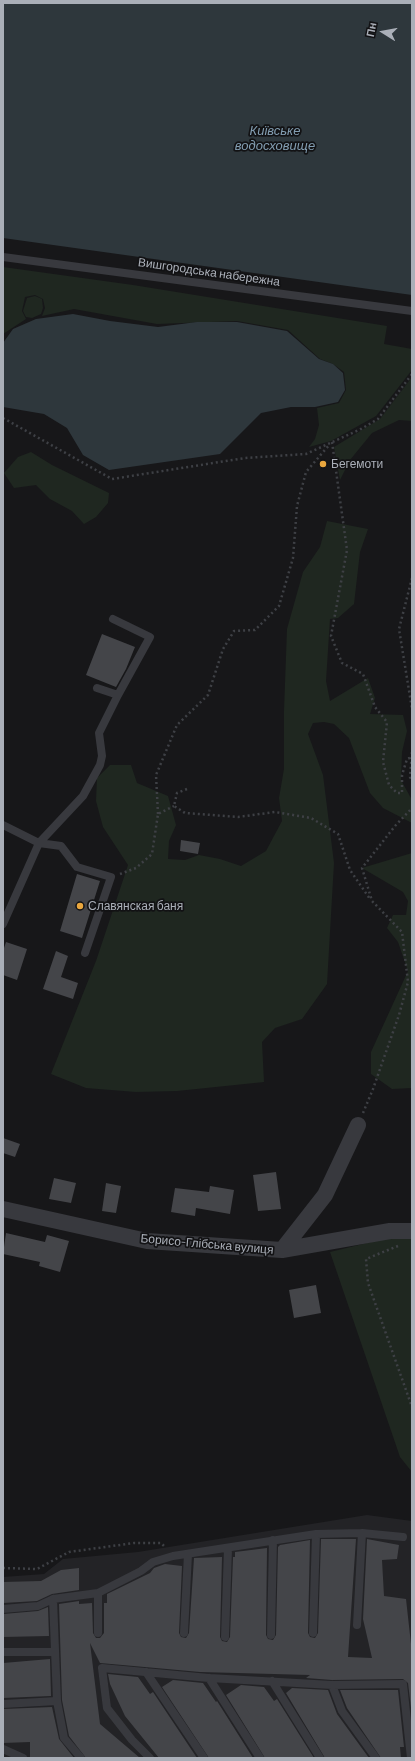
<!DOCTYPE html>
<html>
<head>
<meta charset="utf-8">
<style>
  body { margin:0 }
  #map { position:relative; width:415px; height:1761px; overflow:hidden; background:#171719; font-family:Barlow,sans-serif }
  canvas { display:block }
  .frame { position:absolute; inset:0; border:4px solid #aaafb8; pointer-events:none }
  .north { position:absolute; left:363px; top:12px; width:40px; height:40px; -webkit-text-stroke:3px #121214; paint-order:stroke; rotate:281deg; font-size:11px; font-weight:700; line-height:16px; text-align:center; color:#aaafb8 }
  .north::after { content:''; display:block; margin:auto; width:14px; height:18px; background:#aaafb8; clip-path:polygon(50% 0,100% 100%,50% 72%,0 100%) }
</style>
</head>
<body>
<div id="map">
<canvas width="415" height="1761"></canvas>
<div class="frame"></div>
<div class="north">Пн</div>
</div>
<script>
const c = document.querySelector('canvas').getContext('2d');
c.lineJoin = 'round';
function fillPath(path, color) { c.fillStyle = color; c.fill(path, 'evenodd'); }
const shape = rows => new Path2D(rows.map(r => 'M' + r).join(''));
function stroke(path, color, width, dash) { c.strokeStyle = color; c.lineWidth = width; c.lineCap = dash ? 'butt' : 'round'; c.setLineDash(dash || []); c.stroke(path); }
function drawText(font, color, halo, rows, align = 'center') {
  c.font = font + ' Barlow,sans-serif'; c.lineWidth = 3.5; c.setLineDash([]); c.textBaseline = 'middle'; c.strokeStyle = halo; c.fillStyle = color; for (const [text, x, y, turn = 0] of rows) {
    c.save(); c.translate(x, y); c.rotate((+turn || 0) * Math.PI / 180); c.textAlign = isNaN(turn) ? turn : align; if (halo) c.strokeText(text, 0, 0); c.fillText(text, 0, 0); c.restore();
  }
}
const built = shape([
  [367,1515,412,1521,412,1758,3,1758,3,1577,44,1574,63,1559,138,1552]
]);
const green = shape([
  [3,267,133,285,387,326,384,344,412,349,412,370,376,416,331,441,309,447,315,439,319,425,317,408,339,403,346,390,344,372,333,364,320,359,288,330,237,321,157,324,74,309,42,316,45,308,43,299,35,295,25,297,22,311,26,319,3,334],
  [35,296,42,299,43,308,41,314,32,318,26,317,23,311,27,298],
  [412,377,412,421,399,420,372,433,350,460,340,480,334,447,380,419],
  [31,452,52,465,109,493,108,503,96,517,84,524,72,511,50,499,36,485,14,488,4,473,18,457],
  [327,521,368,529,360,552,354,604,338,618,330,619,326,681,330,701,368,678,375,698,370,714,403,715,407,731,402,752,401,780,412,800,412,823,383,808,370,793,349,738,334,724,324,722,313,723,308,734,323,775,334,863,327,984,302,1019,275,1028,262,1042,264,1082,177,1091,136,1092,86,1088,51,1074,96,961,128,865,103,827,96,801,97,778,110,765,131,765,137,783,168,796,176,825,169,841,168,859,185,860,199,855,220,859,241,866,266,851,282,821,279,798,284,769,284,711,287,629,303,572,320,547],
  [412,853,412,1088,392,1089,371,1074,371,1052,408,971,398,942,387,928,393,915,406,915,408,901,403,892,362,868],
  [396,1236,412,1239,412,1472,400,1457,330,1252]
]);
const water = shape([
  [3,3,412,3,412,295,3,238],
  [73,314,110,321,158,327,197,322,237,322,287,331,319,359,333,364,343,373,345,390,338,402,315,407,291,407,261,413,220,454,109,470,83,455,67,428,44,414,3,407,3,343,13,329,36,319]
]);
const building = shape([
  [102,634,135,647,126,669,116,687,86,675],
  [181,840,200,843,198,854,180,851],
  [77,874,100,881,82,938,60,931],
  [6,942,27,949,17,980,3,975,3,951],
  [56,951,68,956,61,977,78,983,73,999,43,989],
  [3,1138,20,1144,15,1157,3,1153],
  [276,1172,281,1209,258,1211,253,1175],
  [54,1178,76,1183,71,1203,49,1199],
  [106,1183,121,1186,116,1213,102,1211],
  [210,1186,234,1190,230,1214,196,1208,195,1216,171,1212,175,1188,209,1192],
  [6,1233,45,1242,47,1235,69,1241,60,1272,39,1266,40,1262,3,1254],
  [316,1285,321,1313,294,1318,289,1290],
  [321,1539,356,1539,348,1657,372,1658,363,1619,367,1539,399,1545,397,1559,382,1560,384,1596,406,1599,412,1653,412,1716,408,1683,403,1679,332,1680,306,1678,310,1675,200,1672,100,1663,90,1643,100,1724,140,1758,86,1758,69,1736,62,1700,59,1604,79,1601,79,1604,92,1603,93,1633,96,1638,100,1638,104,1633,104,1603,107,1603,107,1594,150,1573,154,1568,165,1564,182,1566,179,1633,181,1637,186,1638,189,1633,194,1558,222,1557,220,1637,222,1641,227,1642,230,1637,233,1557,235,1557,235,1552,267,1548,266,1635,268,1639,273,1640,276,1635,278,1547,280,1545,310,1540,308,1633,310,1637,315,1638,318,1633],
  [79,1568,79,1590,52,1594,37,1601,3,1603,3,1582,41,1581,61,1570],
  [48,1607,49,1636,3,1637,3,1614,38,1611],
  [50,1659,51,1696,3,1698,3,1663],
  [108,1674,138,1677,150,1694,153,1692,197,1758,159,1758,125,1716,110,1684],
  [173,1680,203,1683,216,1702,217,1701,253,1758,209,1758,162,1687],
  [241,1685,264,1687,274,1701,277,1699,314,1758,265,1758,226,1695],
  [292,1688,328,1690,337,1714,369,1758,325,1758,286,1693],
  [340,1690,398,1690,404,1747,400,1747,401,1758,381,1758,347,1708],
  [52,1707,59,1739,74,1758,30,1758,30,1742,3,1743,3,1709]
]);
const path = shape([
  [3,418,112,479,245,458,306,454,361,429,378,419,412,374],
  [332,442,347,550,331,636,342,663,363,674,375,707,387,722,383,762,389,785,397,793,402,793,402,775,407,759,412,757],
  [412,578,399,629,412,709],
  [412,752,410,777,412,781],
  [187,789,177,793,174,806,185,813,238,817,275,812,311,818,338,834,350,870,370,899],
  [158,814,156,775,177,725,208,695,223,649,234,631,255,630,279,606,293,558,297,506,306,472,330,444],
  [120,874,136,868,152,854,158,814,174,806],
  [363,1113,373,1089,399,1015,408,982,402,932,372,901,362,868,395,826,412,808],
  [398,1246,366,1259,368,1283,412,1407],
  [3,1568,37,1569,69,1552,134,1543,161,1543,165,1547]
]);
const lane = shape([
  [3,257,412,311],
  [113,619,150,637,118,695],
  [3,825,39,843,3,924],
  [39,843,83,796,100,765,102,756,99,733,118,695,97,688],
  [39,843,61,846,77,867,111,877,85,953],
  [98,1593,98,1633],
  [3,1609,38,1606,53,1599],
  [357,1625,362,1533],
  [184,1633,188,1554],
  [313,1633,316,1534],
  [271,1635,273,1540],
  [225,1637,228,1549],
  [3,1652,54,1652],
  [146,1672,204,1758],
  [209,1678,260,1758],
  [272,1681,320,1758],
  [332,1685,342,1711,376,1758],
  [3,1704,57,1701],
  [3,1749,23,1758],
  [81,1758,64,1738,57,1701,53,1599,98,1593,141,1571,153,1562,173,1556,316,1534,362,1533,403,1537],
  [150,1758,132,1740,107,1708,102,1668,209,1678,332,1685,403,1684,411,1758]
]);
const street = shape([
  [3,1209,147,1241,282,1250,390,1231,412,1231],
  [282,1250,325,1195,358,1125]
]);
const markers = [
  [323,464,4,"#eaa73e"],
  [80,906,4,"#eaa73e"]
];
const streetNames = [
  ["Вишгородська набережна",209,272,8],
  ["Борисо-Глібська вулиця",207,1244,5]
];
const poiNames = [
  ["Бегемоти",331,464],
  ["Славянская баня",88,906]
];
const waterNames = [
  ["Київське",275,131],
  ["водосховище",275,146]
];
fillPath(built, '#232326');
fillPath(green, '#1f2720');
fillPath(water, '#2e373c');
fillPath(building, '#444549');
stroke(path, '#3e4045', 2.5, [2, 3]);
stroke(lane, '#38393e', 8);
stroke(street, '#38393e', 16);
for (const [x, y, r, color] of markers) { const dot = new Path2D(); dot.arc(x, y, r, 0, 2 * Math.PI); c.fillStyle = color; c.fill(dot); stroke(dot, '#121214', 1.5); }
drawText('12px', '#aaafb8', '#121214', streetNames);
drawText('12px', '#aaafb8', '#121214', poiNames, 'left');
drawText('italic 13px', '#839eb2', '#121214', waterNames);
</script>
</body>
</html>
